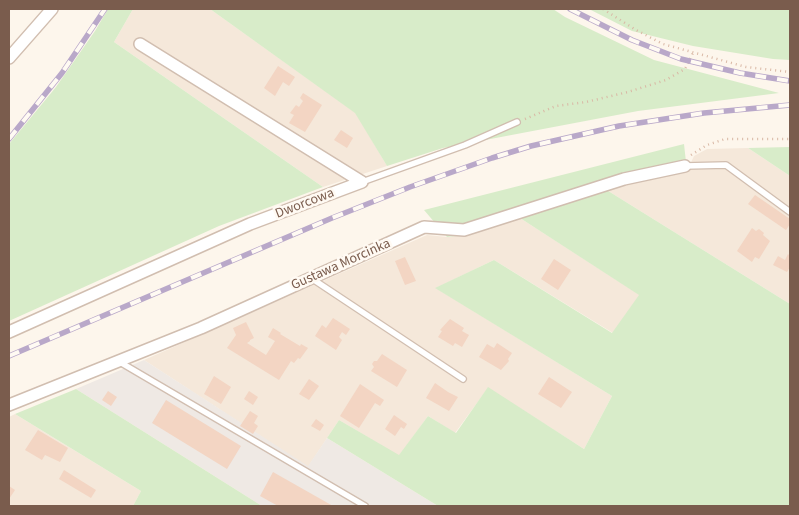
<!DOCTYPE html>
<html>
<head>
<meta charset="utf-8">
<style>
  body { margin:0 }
  #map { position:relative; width:799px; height:515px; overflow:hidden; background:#fdf6ec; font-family:"Source Sans 3",sans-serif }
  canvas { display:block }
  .frame { position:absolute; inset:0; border:10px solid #7a5c4d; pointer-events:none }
</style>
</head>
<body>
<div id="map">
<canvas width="799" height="515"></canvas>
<div class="frame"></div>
</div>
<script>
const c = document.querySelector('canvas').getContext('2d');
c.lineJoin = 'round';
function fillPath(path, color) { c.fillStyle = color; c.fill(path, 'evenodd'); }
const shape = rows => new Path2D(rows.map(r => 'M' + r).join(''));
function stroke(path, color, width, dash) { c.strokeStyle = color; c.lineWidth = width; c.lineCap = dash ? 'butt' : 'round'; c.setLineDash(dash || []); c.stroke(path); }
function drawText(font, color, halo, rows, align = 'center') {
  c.font = font + ' "Source Sans 3",sans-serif'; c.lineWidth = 5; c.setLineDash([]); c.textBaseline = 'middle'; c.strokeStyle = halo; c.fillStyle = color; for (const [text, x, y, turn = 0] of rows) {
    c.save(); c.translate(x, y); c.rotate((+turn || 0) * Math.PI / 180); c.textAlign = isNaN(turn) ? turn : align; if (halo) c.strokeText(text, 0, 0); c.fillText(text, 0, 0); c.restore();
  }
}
const residential = shape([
  [133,9,210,9,356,113,387,166,323,187,114,42],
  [748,148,790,176,790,304,605,189,687,171,694,156,707,149],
  [520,218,640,295,613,333,494,260,436,288,612,396,584,449,488,388,455,433,428,416,399,456,339,420,308,467,144,360,427,235,447,237,466,235],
  [15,414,141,491,133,506,9,506,9,417]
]);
const industrial = shape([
  [144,360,308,466,327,438,438,506,262,506,76,389]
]);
const green = shape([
  [108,9,133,9,114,42,323,187,219,226,9,321,9,144,56,87,95,31],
  [210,9,553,9,565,17,654,60,779,93,638,111,443,148,387,166,355,113],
  [589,9,790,9,790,60,773,59,693,46,632,31],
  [684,144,687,171,625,183,605,189,790,304,790,506,438,506,327,438,339,420,399,455,428,416,456,433,488,387,584,449,612,396,435,288,494,260,612,333,639,295,520,218,466,235,447,237,424,210],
  [790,147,790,176,748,148],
  [76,389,262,506,133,506,141,491,15,414]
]);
const building = shape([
  [278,66,295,77,289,86,283,82,275,96,264,88],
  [303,93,322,105,305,132,289,123,294,115,290,113,296,105,299,107,303,101,300,98],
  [341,130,353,138,347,148,334,140],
  [755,195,790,219,790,224,786,230,748,204],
  [752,228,756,231,759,229,764,233,763,235,770,241,759,259,755,257,752,262,737,251],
  [788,254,790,256,790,267,787,272,773,265,778,256,785,260],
  [405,257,416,281,405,285,395,261],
  [554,259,571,270,558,290,541,279],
  [333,318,350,329,346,335,342,332,339,337,342,340,336,350,315,336,322,325,326,328],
  [450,319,464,328,462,331,469,335,462,347,455,343,453,346,438,337,442,331,440,330],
  [246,322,254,338,250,340,250,341,247,343,266,355,275,341,268,337,273,328,281,333,280,334,300,346,301,344,308,348,300,359,298,358,294,363,291,361,279,380,227,348,236,335,233,328],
  [497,343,512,353,508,359,509,361,501,370,479,357,487,344,494,348],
  [382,354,407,370,397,387,371,371,374,367,372,364,374,361,377,361],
  [214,376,231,387,221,404,204,394],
  [549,377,572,392,561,408,538,394],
  [309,379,319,386,309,400,299,394],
  [435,383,448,392,458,397,449,411,426,398],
  [360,384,384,400,380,406,375,403,359,428,340,416],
  [108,391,117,397,111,406,102,400],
  [249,391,258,397,253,405,244,399],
  [166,400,241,446,227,469,152,423],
  [250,411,258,416,254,423,258,426,253,434,240,426],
  [394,415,407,424,404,429,401,427,395,436,385,429],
  [316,419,324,425,320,431,311,426],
  [38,430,68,448,60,462,45,455,42,460,25,450],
  [64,470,96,490,91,498,59,479],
  [273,472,333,506,278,506,260,496],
  [9,486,15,490,9,499]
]);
const path = shape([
  [603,9,636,30,663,44,746,67,790,72],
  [525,119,556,106,586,102,628,92,666,80,685,69,693,53],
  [691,155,707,145,725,139,790,139]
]);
const service = shape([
  [685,166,726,165,790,212],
  [362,182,465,145,517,122],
  [311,278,463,379],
  [118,361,365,506]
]);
const minor = shape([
  [9,58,52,9],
  [9,332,250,224,362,182,140,44],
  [9,405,201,328,424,227,464,230,624,179,685,166]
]);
const rail = shape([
  [570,9,632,40,681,59,740,73,790,81],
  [9,139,62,73,105,9],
  [9,356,332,218,410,187,492,158,531,146,619,126,704,113,790,105]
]);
const streetNames = [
  ["Dworcowa",305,204,-21],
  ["Gustawa Morcinka",341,265,-24]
];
fillPath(residential, '#f5e8da');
fillPath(industrial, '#efe9e4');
fillPath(green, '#d8ecc9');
fillPath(building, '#f3d5c3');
stroke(service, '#d1beb0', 8);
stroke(minor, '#d1beb0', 14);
stroke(path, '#d9b8a5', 2.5, [1, 4]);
stroke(service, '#fff', 5.5);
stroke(minor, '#fff', 11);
stroke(rail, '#b9a8c9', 5.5);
stroke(rail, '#fffaf3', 4, [11]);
drawText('14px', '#7a5c4d', '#fffaf3', streetNames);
</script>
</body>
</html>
